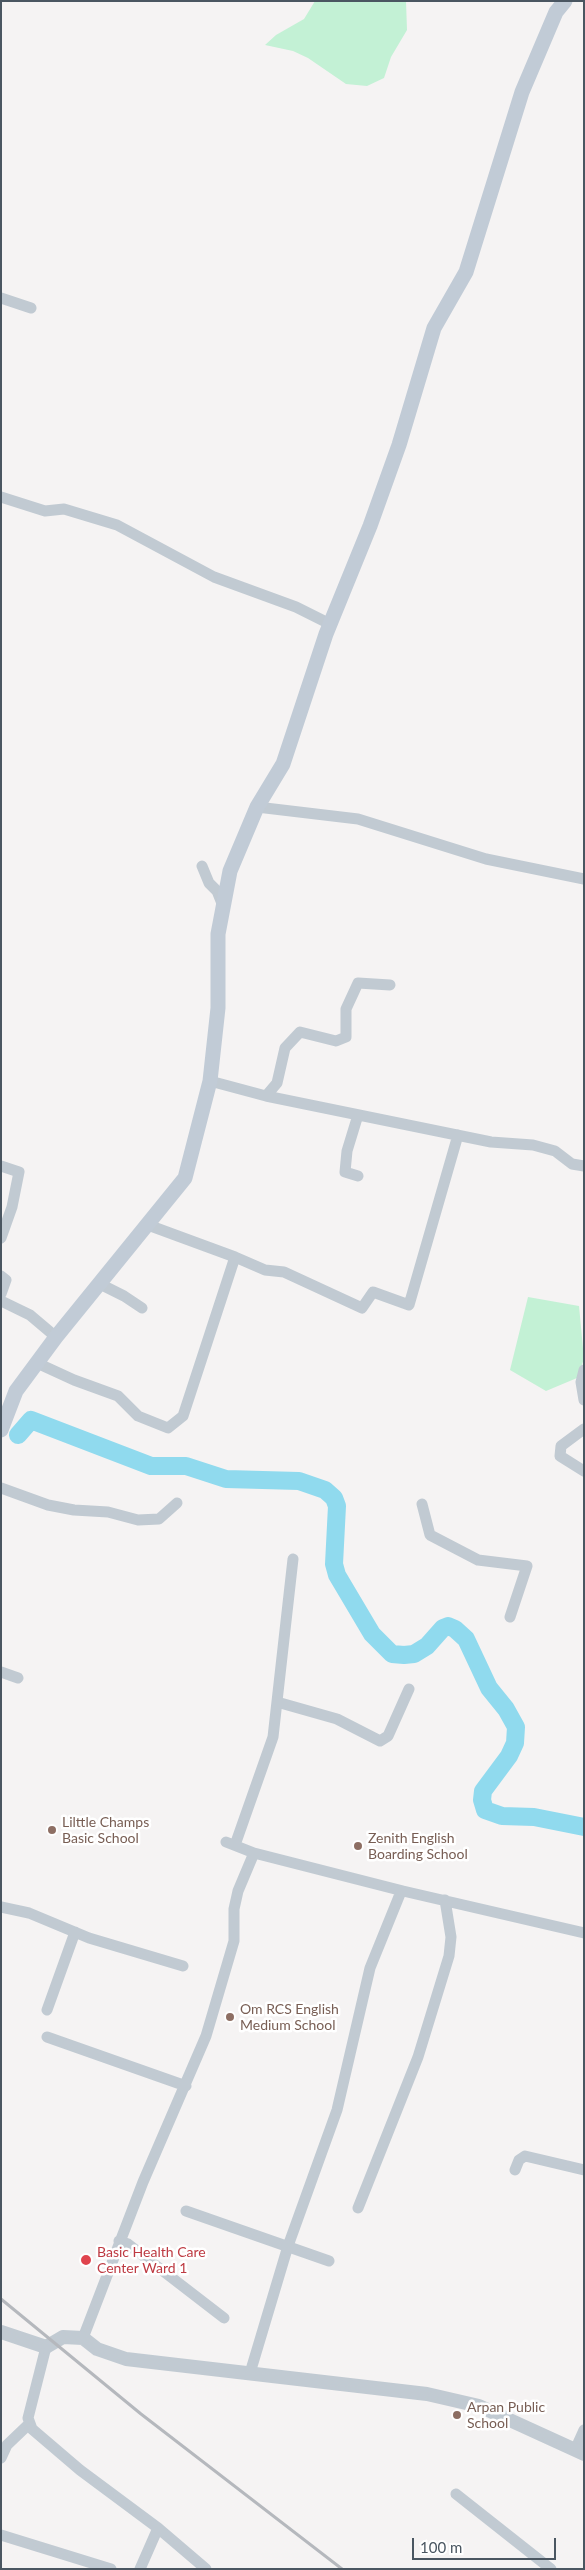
<!DOCTYPE html>
<html>
<head>
<meta charset="utf-8">
<style>
  body { margin:0 }
  #map { position:relative; width:585px; height:2570px; overflow:hidden; background:#f5f3f3; font-family:Lato,sans-serif }
  canvas { display:block }
  .frame { position:absolute; inset:0; border:2px solid #4a5661; pointer-events:none }
  .scale { position:absolute; left:412px; top:2538px; width:144px; height:22px; box-sizing:border-box; border:2px solid #4a5661; border-top:0; padding-left:6px; font-size:15px; line-height:18px; white-space:nowrap; color:#4a5661; -webkit-text-stroke:4px #fff; paint-order:stroke }
</style>
</head>
<body>
<div id="map">
<canvas width="585" height="2570"></canvas>
<div class="frame"></div>
<div class="scale">100 m</div>
</div>
<script>
const c = document.querySelector('canvas').getContext('2d');
c.lineJoin = 'round';
function fillPath(path, color) { c.fillStyle = color; c.fill(path, 'evenodd'); }
const shape = rows => new Path2D(rows.map(r => 'M' + r).join(''));
function stroke(path, color, width, dash) { c.strokeStyle = color; c.lineWidth = width; c.lineCap = dash ? 'butt' : 'round'; c.setLineDash(dash || []); c.stroke(path); }
function drawText(font, color, halo, rows, align = 'center') {
  c.font = font + ' Lato,sans-serif'; c.lineWidth = 5; c.setLineDash([]); c.textBaseline = 'middle'; c.strokeStyle = halo; c.fillStyle = color; for (const [text, x, y, turn = 0] of rows) {
    c.save(); c.translate(x, y); c.rotate((+turn || 0) * Math.PI / 180); c.textAlign = isNaN(turn) ? turn : align; if (halo) c.strokeText(text, 0, 0); c.fillText(text, 0, 0); c.restore();
  }
}
const green = shape([
  [315,1,406,1,407,30,391,57,384,78,367,86,346,84,308,58,293,51,265,45,276,35,304,19],
  [528,1297,579,1306,584,1359,577,1378,546,1391,510,1370]
]);
const river = shape([
  [18,1435,31,1420,151,1466,186,1466,226,1479,299,1481,325,1490,334,1498,337,1506,334,1564,337,1575,372,1634,392,1654,404,1655,414,1654,427,1646,443,1628,448,1626,455,1629,466,1639,489,1688,506,1709,516,1727,515,1743,509,1756,483,1791,482,1800,485,1810,502,1816,534,1817,584,1827]
]);
const minor = shape([
  [1,298,31,308],
  [1,497,45,511,64,509,117,525,214,577,296,607,330,624],
  [257,807,358,819,486,859,584,879],
  [202,866,209,883,217,891,223,906],
  [210,1081,266,1096,491,1142,533,1145,555,1151,572,1164,584,1166],
  [266,1096,277,1083,285,1048,300,1032,336,1041,346,1037,346,1009,358,983,390,985],
  [358,1115,347,1151,345,1172,358,1176],
  [1,1166,19,1172,12,1207,1,1238],
  [235,1257,265,1270,284,1272,362,1308,373,1292,409,1305,458,1135],
  [1,1276,6,1280,1,1294],
  [100,1284,124,1296,142,1308],
  [1,1301,30,1315,56,1337],
  [37,1363,74,1380,118,1396,138,1416,168,1428,183,1416,235,1257,148,1225],
  [584,1370,581,1382,584,1400],
  [584,1429,561,1446,560,1456,584,1471],
  [1,1488,48,1505,74,1510,108,1512,138,1520,159,1519,177,1503],
  [422,1504,430,1535,478,1560,527,1566,510,1617],
  [1,1672,18,1678],
  [277,1702,337,1719,380,1741,388,1736,409,1689],
  [226,1842,254,1853,403,1891],
  [235,1845,273,1737,293,1559],
  [1,1907,29,1913,89,1938,183,1966],
  [47,2010,75,1932],
  [47,2037,186,2086],
  [515,2170,519,2160,525,2156,584,2170],
  [358,2208,418,2057,449,1956,451,1937,445,1900],
  [186,2211,329,2261],
  [119,2241,128,2244,224,2318],
  [83,2338,143,2182,206,2036,234,1941,234,1909,238,1891,254,1853],
  [46,2347,28,2418,32,2429,80,2470,158,2528,206,2569],
  [250,2373,288,2246,337,2110,370,1968,400,1894,403,1891,584,1933],
  [575,2450,584,2430],
  [1,2458,7,2445,29,2424],
  [456,2494,551,2569],
  [1,2535,111,2569],
  [140,2569,158,2528]
]);
const tertiary = shape([
  [1,2332,46,2347,63,2337,83,2338,97,2349,126,2359,427,2394,479,2406,584,2454]
]);
const secondary = shape([
  [1,1430,16,1391,56,1337,185,1178,210,1081,218,1008,218,934,230,871,257,807,283,764,326,634,370,526,399,445,434,328,466,272,522,92,556,12,565,1]
]);
const rail = shape([
  [1,2299,141,2414,342,2569]
]);
const markers = [
  [52,1830,5,"#8d6e63"],
  [358,1846,5,"#8d6e63"],
  [230,2017,5,"#8d6e63"],
  [86,2260,6,"#e0444e"],
  [457,2415,5,"#8d6e63"]
];
const educationNames = [
  ["Lilttle Champs",62,1822],
  ["Basic School",62,1838],
  ["Zenith English",368,1838],
  ["Boarding School",368,1854],
  ["Om RCS English",240,2009],
  ["Medium School",240,2025],
  ["Arpan Public",467,2407],
  ["School",467,2423]
];
const healthNames = [
  ["Basic Health Care",97,2252],
  ["Center Ward 1",97,2268]
];
fillPath(green, '#c3f1d5');
stroke(river, '#90daee', 18);
stroke(minor, '#c1cad2', 11);
stroke(tertiary, '#c1cad2', 14);
stroke(secondary, '#c1cbd6', 15);
stroke(rail, '#b5b8bd', 3);
for (const [x, y, r, color] of markers) { const dot = new Path2D(); dot.arc(x, y, r, 0, 2 * Math.PI); c.fillStyle = color; c.fill(dot); stroke(dot, '#fff', 2); }
drawText('14px', '#785e54', '#fff', educationNames, 'left');
drawText('14px', '#be3a42', '#fff', healthNames, 'left');
</script>
</body>
</html>
